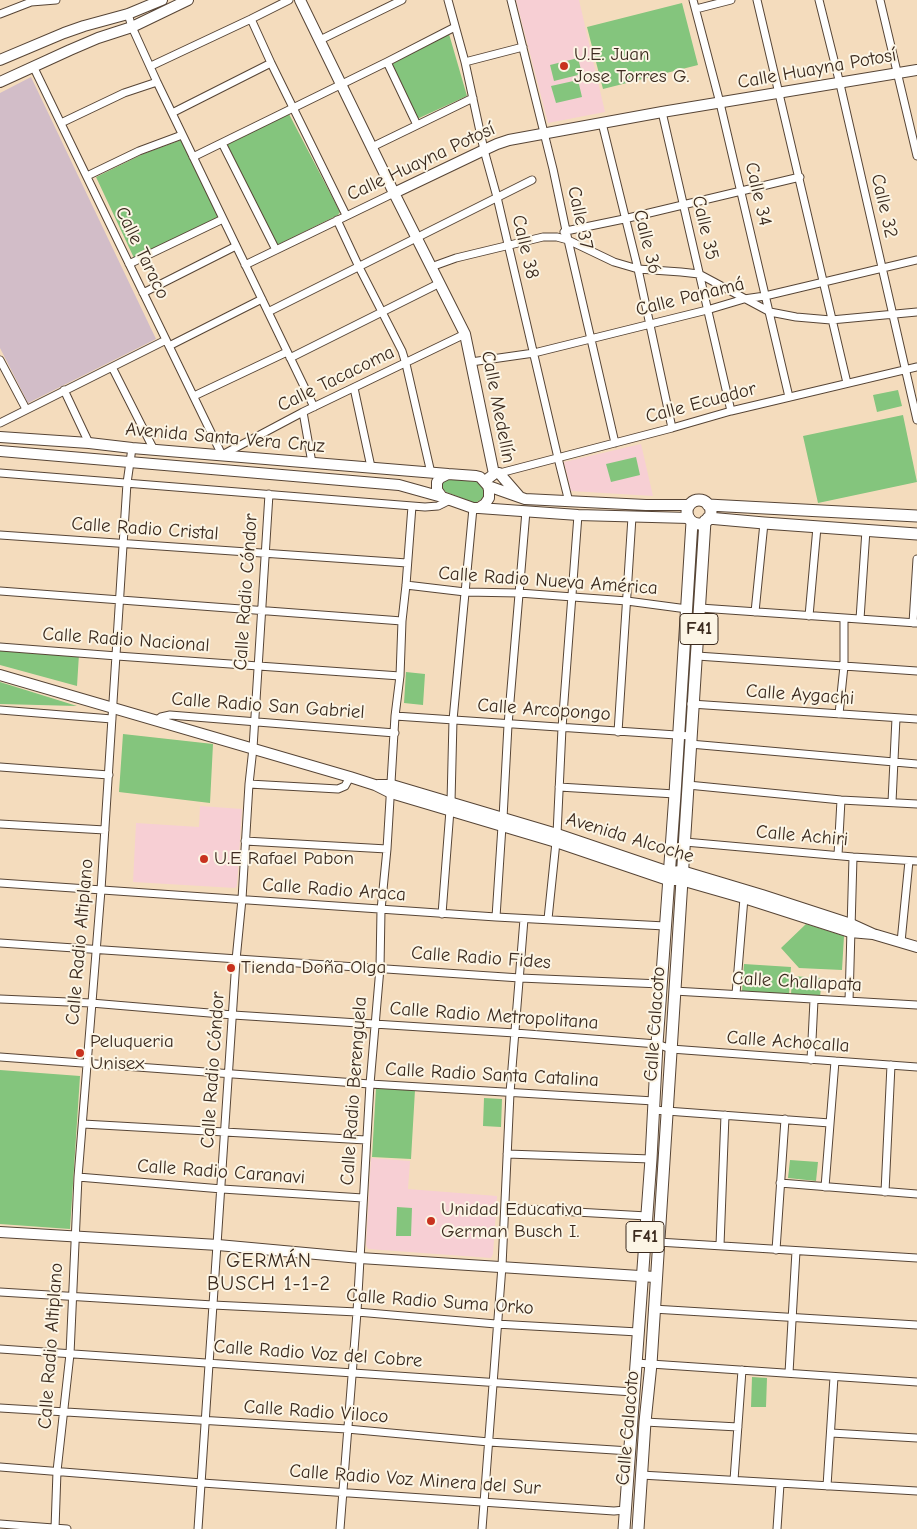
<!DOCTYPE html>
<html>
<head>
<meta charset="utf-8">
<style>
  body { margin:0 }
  canvas { display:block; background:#f4dcbd }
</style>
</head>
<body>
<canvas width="917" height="1529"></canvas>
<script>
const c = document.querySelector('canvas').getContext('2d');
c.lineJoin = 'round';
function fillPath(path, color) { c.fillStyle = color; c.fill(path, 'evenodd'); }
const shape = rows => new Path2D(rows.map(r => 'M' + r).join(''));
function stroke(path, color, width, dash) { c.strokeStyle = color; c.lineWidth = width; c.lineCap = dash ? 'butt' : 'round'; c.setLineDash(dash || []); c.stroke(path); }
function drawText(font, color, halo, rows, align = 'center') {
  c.font = font + ' "Comic Neue",sans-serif'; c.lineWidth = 4; c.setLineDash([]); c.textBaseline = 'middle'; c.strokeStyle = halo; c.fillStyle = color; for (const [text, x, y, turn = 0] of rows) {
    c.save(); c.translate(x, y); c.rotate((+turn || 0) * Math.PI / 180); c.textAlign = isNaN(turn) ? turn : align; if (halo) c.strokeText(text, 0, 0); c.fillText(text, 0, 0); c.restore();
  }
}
const built = shape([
  [516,0,579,0,605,112,548,123],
  [641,444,653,496,571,491,564,462],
  [200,806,242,809,237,886,235,888,133,882,136,823,199,827],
  [371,1158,410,1161,408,1189,497,1196,493,1254,491,1258,368,1249,366,1245]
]);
const industrial = shape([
  [31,77,156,339,28,403,0,348,0,93]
]);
const green = shape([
  [682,3,698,65,603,89,587,27],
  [449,34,467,96,417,119,391,64],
  [578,58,582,74,554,81,550,65],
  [578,80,582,97,556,103,551,86],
  [289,114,340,212,338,215,277,245,226,144],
  [181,140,218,217,134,258,96,177,143,154],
  [898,390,902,406,877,412,873,395],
  [903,415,917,482,818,503,803,436],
  [636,457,640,475,611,482,606,464],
  [449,479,479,482,484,490,484,495,482,499,475,503,446,492,442,488,442,483],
  [0,650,79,654,77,686,0,665],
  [406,672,425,674,423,705,404,703],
  [0,682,77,706,0,704],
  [123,734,213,744,210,803,119,792],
  [806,924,844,936,842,970,799,968,781,948],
  [744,964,791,967,789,995,742,991],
  [792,976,822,978,820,997,791,995],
  [0,1070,80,1076,70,1229,0,1224],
  [376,1088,415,1090,411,1159,372,1157],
  [484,1098,502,1099,501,1127,483,1126],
  [790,1160,818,1162,816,1181,788,1178],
  [397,1207,412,1208,411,1236,396,1236],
  [752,1377,767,1378,766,1407,751,1407]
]);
const street = shape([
  [448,0,465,62,484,150,497,197,558,458,569,502],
  [511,0,553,169,568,240,615,443],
  [693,0,720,103,789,397],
  [757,0,847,383],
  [819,0,840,84,917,420],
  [880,0,917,156],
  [696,9,731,0],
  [0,14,31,2,56,0],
  [128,14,132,27,157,82,314,407],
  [251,19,271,63,346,215],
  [320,40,402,0],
  [387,62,417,125],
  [465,62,523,47],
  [33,66,222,455,303,412,465,334],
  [151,66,251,19,289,0],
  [662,112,731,411],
  [172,113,271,63],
  [61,123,124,93,157,82],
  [602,123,638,269,672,428],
  [222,143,276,250],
  [372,147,473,98],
  [193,157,387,62,455,27],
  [87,176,139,151,182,135],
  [337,220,359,267,402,351,406,364,431,473],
  [564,232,566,231,624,219,800,177],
  [129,264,223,219],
  [245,265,394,193],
  [431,267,456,258,543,237,557,237,568,240,614,262,638,269,681,272,699,274,770,312,796,317,831,320,917,312],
  [143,293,236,246],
  [268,312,532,180],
  [169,346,262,299],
  [290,358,440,283],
  [0,360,26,409],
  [471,362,534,353,707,310,744,299,765,296,917,260],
  [112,367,154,450],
  [354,388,371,467],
  [64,390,89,443],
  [194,396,287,352],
  [303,412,312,463],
  [0,423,166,340],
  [0,473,425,507,438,506,450,500],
  [496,474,672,428,731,411,917,367],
  [0,535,407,563],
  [406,585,465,592,519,593,627,601,687,609],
  [0,591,402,621],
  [700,608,917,623],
  [755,612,764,523],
  [809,616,817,527],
  [860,619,866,530],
  [913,623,917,559],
  [0,647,117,656,400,676],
  [697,656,917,671],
  [691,704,917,719],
  [0,710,112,719],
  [839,714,844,666,844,618],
  [395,716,691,736],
  [156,721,161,717,170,715,395,733],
  [618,732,632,517],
  [690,744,917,764],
  [0,767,109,775],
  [249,784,338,789,345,786,350,777],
  [688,785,841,800,917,804],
  [559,787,675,794],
  [451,802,453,720,473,508],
  [892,802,896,718],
  [503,818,508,725,526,511],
  [0,824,105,830],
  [557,834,562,728,578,515],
  [245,841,387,849],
  [685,842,853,857,917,861],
  [838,855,841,800],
  [0,883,496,917,665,926],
  [442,914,450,810],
  [496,917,502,826],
  [548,919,556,842],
  [901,942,909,861],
  [0,943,520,978,661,984],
  [674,991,917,1005],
  [736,994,744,898],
  [0,999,91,1003,233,1015,515,1033,657,1044,671,1049,917,1067],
  [849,1001,853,857],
  [0,1057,370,1084,654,1101],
  [811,1060,814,1000],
  [653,1110,830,1123],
  [83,1124,366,1140],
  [507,1154,651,1159],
  [78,1177,222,1189,363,1198],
  [780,1183,917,1194],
  [825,1187,835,1061],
  [885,1192,891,1065],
  [505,1208,647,1216],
  [658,1242,917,1258],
  [720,1245,725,1115],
  [776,1250,785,1119],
  [0,1292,213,1305,357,1312,496,1324,638,1332],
  [653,1309,917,1325],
  [0,1349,633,1392],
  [636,1363,917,1382],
  [789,1373,796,1251],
  [0,1408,347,1429,489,1442,630,1451],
  [645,1422,738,1427],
  [831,1433,917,1438],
  [0,1467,202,1483,614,1511,625,1510],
  [641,1475,917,1491],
  [734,1480,742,1370],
  [827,1486,834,1377],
  [0,1524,67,1529],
  [55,1529,57,1471,70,1354,78,1177,101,890,127,483,132,448],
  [198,1529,236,960,242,899,249,784,253,748,269,494],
  [340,1529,357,1312,370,1084,380,968,381,910,387,849,395,716,400,676,402,621,406,585,412,506],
  [482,1529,502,1266,510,1093,524,919],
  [777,1529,780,1484]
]);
const secondary = shape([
  [300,0,394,193,465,334,494,474,485,481],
  [0,60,64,33,84,26,128,14,162,0],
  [0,82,70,50,98,38,132,27,188,0],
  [394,193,484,150,497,144,509,140,662,112,917,70],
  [0,437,89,443,132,448,448,474],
  [0,451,399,485,442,497],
  [499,473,519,496],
  [448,474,476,476,480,477,488,486,489,490,489,498,485,504,479,508,473,508,442,497,437,490,437,482,440,478,448,474],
  [488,486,525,499,646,505,689,505],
  [479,508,578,515,689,518],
  [0,675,350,777,375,785,391,793,556,842,668,880,681,880,744,898,850,932,873,934],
  [378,785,392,785,557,834,669,872,682,871,762,895,851,924,873,934,917,947],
  [0,1232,218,1245,360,1258,655,1277]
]);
const primary = shape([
  '687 512a12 12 0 1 1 24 0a12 12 0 1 1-24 0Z',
  [708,505,917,516],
  [708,518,764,523,917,534],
  [624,1529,651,1159,657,1044,675,794,692,522],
  [638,1529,645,1422,651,1364,705,521]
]);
const markers = [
  [564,66,5,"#c8321e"],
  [204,859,5,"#c8321e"],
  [231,968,5,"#c8321e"],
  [80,1053,5,"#c8321e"],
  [431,1221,5,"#c8321e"]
];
const shields = [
  [699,629,38],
  [645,1237,38]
];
const shieldNames = [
  ["F41",699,629],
  ["F41",645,1237]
];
const poiNames = [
  ["U.E. Juan",574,55],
  ["Jose Torres G.",574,77],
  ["U.E Rafael Pabon",214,859],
  ["Tienda Doña Olga",241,968],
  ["Peluqueria",90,1042],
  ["Unisex",90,1064],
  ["Unidad Educativa",441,1210],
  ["German Busch I.",441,1232]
];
const streetNames = [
  ["Calle Huayna Potosí",817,69,-10],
  ["Calle Huayna Potosí",421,162,-25],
  ["Calle 34",758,194,77],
  ["Calle 32",884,206,77],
  ["Calle 37",580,218,78],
  ["Calle 35",705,228,77],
  ["Calle 36",647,242,76],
  ["Calle 38",525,247,77],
  ["Calle Taraco",142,253,64],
  ["Calle Panamá",690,297,-14],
  ["Calle Tacacoma",336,379,-26],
  ["Calle Ecuador",701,403,-15],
  ["Calle Medellín",498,407,79],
  ["Avenida Santa Vera Cruz",225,438,5],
  ["Calle Radio Cristal",145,529,4],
  ["Calle Radio Nueva América",548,581,4],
  ["Calle Radio Cóndor",246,592,-86],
  ["Calle Radio Nacional",126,640,4],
  ["Calle Aygachi",800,695,4],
  ["Calle Radio San Gabriel",268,706,4],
  ["Calle Arcopongo",544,710,4],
  ["Calle Achiri",802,836,5],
  ["Avenida Alcoche",630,838,17],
  ["Calle Radio Araca",334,890,4],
  ["Calle Radio Altiplano",80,942,-85],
  ["Calle Radio Fides",481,958,4],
  ["Calle Challapata",797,982,3],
  ["Calle Radio Metropolitana",494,1016,4],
  ["Calle Calacoto",655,1024,-86],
  ["Calle Achocalla",788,1042,4],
  ["Calle Radio Cóndor",213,1070,-86],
  ["Calle Radio Santa Catalina",492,1075,3],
  ["Calle Radio Berenguela",354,1091,-86],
  ["Calle Radio Caranavi",221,1172,4],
  ["Calle Radio Suma Orko",440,1302,4],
  ["Calle Radio Altiplano",51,1346,-86],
  ["Calle Radio Voz del Cobre",318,1354,4],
  ["Calle Radio Viloco",316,1412,4],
  ["Calle Calacoto",628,1428,-85],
  ["Calle Radio Voz Minera del Sur",415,1480,4]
];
const neighbourhoodNames = [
  ["GERMÁN",269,1261],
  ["BUSCH 1-1-2",269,1284]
];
fillPath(built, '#f7cfd4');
fillPath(industrial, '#d2bdc8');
fillPath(green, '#84c57d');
stroke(street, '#574536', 9);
stroke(secondary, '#574536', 12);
stroke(primary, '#574536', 13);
stroke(street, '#fff', 7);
stroke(secondary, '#fff', 10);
stroke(primary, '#fff', 11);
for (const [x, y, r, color] of markers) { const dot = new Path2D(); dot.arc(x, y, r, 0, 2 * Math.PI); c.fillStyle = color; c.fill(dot); stroke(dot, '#fcf5e5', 2); }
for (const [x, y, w] of shields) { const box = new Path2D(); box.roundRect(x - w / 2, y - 15.5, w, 31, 4); c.fillStyle = '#fcf5e5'; c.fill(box); stroke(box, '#3b2a1e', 1); }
drawText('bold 18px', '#3b2a1e', null, shieldNames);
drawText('19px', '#3b2a1e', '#fcf5e5', poiNames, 'left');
drawText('19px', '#3b2a1e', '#fcf5e5', streetNames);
c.letterSpacing = '1px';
drawText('20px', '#3b2a1e', '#fcf5e5', neighbourhoodNames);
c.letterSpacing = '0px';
</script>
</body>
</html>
